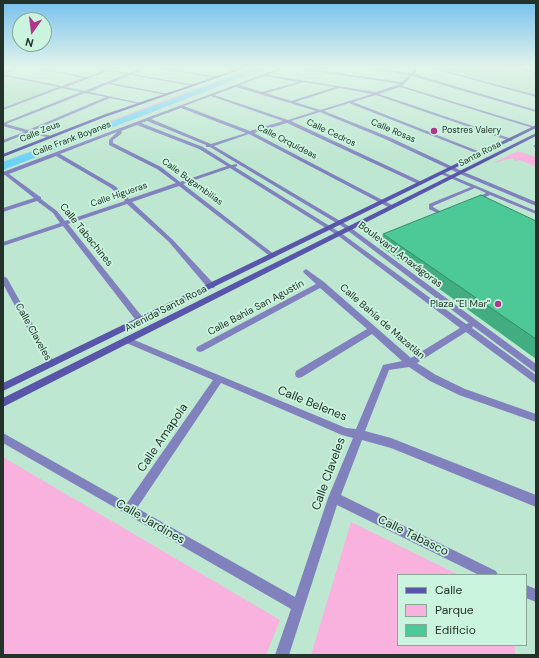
<!DOCTYPE html>
<html>
<head>
<meta charset="utf-8">
<style>
  body { margin:0 }
  #map { position:relative; width:539px; height:658px; overflow:hidden; background:#bee7d1; font-family:"DM Sans",sans-serif }
  canvas { display:block }
  .frame { position:absolute; inset:0; border:4px solid #23332b; pointer-events:none }
  .legend { position:absolute; left:397px; top:574px; width:130px; height:72px; box-sizing:border-box; background:#cbf4de; border:1px solid #88a796; margin:0; padding:5px 7px; list-style:none; font-size:12px; color:#23332b }
  .legend li { display:flex; align-items:center; gap:8px; height:20px }
  .legend b { width:20px; border:1px solid #88a796 }
  .north { position:absolute; left:12px; top:12px; width:40px; height:40px; box-sizing:border-box; background:#cbf4de; border:1px solid #88a796; border-radius:50%; rotate:194deg; font-size:11px; font-weight:700; line-height:16px; text-align:center; color:#23332b }
  .north::after { content:''; display:block; margin:auto; width:14px; height:18px; background:#b0368a; clip-path:polygon(50% 0,100% 100%,50% 72%,0 100%) }
</style>
</head>
<body>
<div id="map">
<canvas width="539" height="658"></canvas>
<div class="frame"></div>
<ul class="legend">
<li><b style="height:5px;background:#5955aa"></b>Calle</li>
<li><b style="height:11px;background:#f9b2dd"></b>Parque</li>
<li><b style="height:11px;background:#4cc996"></b>Edificio</li>
</ul>
<div class="north">N</div>
</div>
<script>
const c = document.querySelector('canvas').getContext('2d');
c.lineJoin = 'round';
function fillPath(path, color) { c.fillStyle = color; c.fill(path, 'evenodd'); }
const shape = rows => new Path2D(rows.map(r => 'M' + r).join(''));
function stroke(path, color, width, dash) { c.strokeStyle = color; c.lineWidth = width; c.lineCap = dash ? 'butt' : 'round'; c.setLineDash(dash || []); c.stroke(path); }
function drawText(font, color, halo, rows, align = 'center') {
  c.font = font + ' "DM Sans",sans-serif'; c.lineWidth = 3.5; c.setLineDash([]); c.textBaseline = 'middle'; c.strokeStyle = halo; c.fillStyle = color; for (const [text, x, y, turn = 0] of rows) {
    c.save(); c.translate(x, y); c.rotate((+turn || 0) * Math.PI / 180); c.textAlign = isNaN(turn) ? turn : align; if (halo) c.strokeText(text, 0, 0); c.fillText(text, 0, 0); c.restore();
  }
}
const built = shape([
  [440,68,494,68,536,74,536,95],
  [3,77,57,88,3,108]
]);
const green = shape([
  [253,68,268,68,3,169,3,162,156,103],
  [518,151,536,157,536,167,520,160,515,161,513,158,493,163],
  [3,457,280,620,266,655,3,655],
  [351,522,459,575,398,575,398,645,515,645,515,655,311,655]
]);
const stream = shape([
  [520,68,536,71]
]);
const river = shape([
  [254,68,265,68,3,170,3,162,254,68]
]);
const lane = shape([
  [441,172,443,172,536,211,536,214,490,195,477,201,475,201,475,199,486,193,475,188,433,206,433,207,447,215,447,216,443,216,429,209,429,204,471,187,441,174,441,172]
]);
const street = shape([
  [16,68,21,68,3,74,3,72,16,68],
  [33,68,39,68,86,77,103,71,93,68,129,73,143,68,146,68,133,74,195,85,193,86,130,75,111,83,169,94,167,95,108,84,89,92,141,103,139,104,110,98,32,131,51,136,51,138,28,133,3,143,3,140,24,132,3,126,3,123,81,92,62,88,3,110,3,108,58,87,3,76,3,74,62,86,83,78,33,68],
  [108,71,126,74,84,91,66,87,108,71],
  [85,93,106,97,28,130,6,124,85,93],
  [157,68,164,68,218,77,216,78,157,68],
  [220,68,227,68,238,70,236,71,220,68],
  [280,68,284,68,268,75,376,92,400,84,294,68,301,68,402,82,409,75,366,68,373,68,411,73,416,68,419,68,414,74,536,110,536,112,412,76,402,86,536,127,536,129,400,87,379,94,512,139,512,141,510,141,376,95,353,102,483,153,483,154,481,155,349,103,324,111,389,137,464,172,536,202,536,206,460,174,385,139,320,112,291,121,422,182,422,184,418,184,287,123,254,133,394,206,394,208,390,208,249,134,214,146,347,225,536,364,536,373,473,326,472,328,536,375,536,384,466,332,417,363,436,375,465,389,536,414,536,422,459,395,430,381,409,367,389,370,365,431,391,438,536,495,536,507,391,448,362,440,341,495,496,571,498,575,479,575,337,505,289,655,275,655,291,609,3,443,3,433,127,503,213,380,124,342,123,340,124,338,127,337,346,428,356,429,383,365,402,361,372,334,302,377,299,378,296,377,295,374,296,371,367,329,320,288,203,351,200,352,197,351,196,349,197,347,316,284,304,273,303,271,306,269,324,282,411,358,460,328,337,235,230,168,183,184,275,255,275,257,271,257,179,186,132,202,173,240,214,284,215,286,214,288,208,288,169,242,127,204,68,224,144,319,145,321,144,323,138,323,63,226,3,246,3,242,60,223,53,213,37,201,3,212,3,208,34,198,5,175,3,176,3,172,280,68],
  [264,76,299,82,262,92,240,85,264,76],
  [304,82,335,87,291,101,266,93,304,82],
  [236,87,290,103,316,111,288,120,214,95,236,87],
  [339,88,372,94,320,110,295,102,339,88],
  [211,96,283,121,250,131,184,106,211,96],
  [181,108,246,133,211,144,151,119,181,108],
  [147,121,206,145,206,147,210,147,343,227,469,323,466,324,341,233,235,167,237,166,237,164,231,165,203,147,141,123,147,121],
  [137,125,199,149,227,166,180,182,161,167,113,143,113,140,121,134,122,132,121,131,137,125],
  [117,132,109,140,109,145,157,169,176,183,129,199,115,186,60,154,117,132],
  [56,156,111,188,125,201,65,221,57,211,41,199,41,197,39,196,9,174,56,156],
  [221,383,342,435,353,438,328,498,295,597,137,508,221,383],
  [430,68,435,68,536,95,536,97,430,68],
  [511,68,516,68,536,72,536,74,511,68],
  [535,145,536,145,536,148,533,146,535,145],
  [3,276,7,278,54,362,55,364,54,366,51,367,48,366,3,284,3,276],
  [526,585,536,589,536,602,526,598,526,585]
]);
const secondary = shape([
  [241,68,245,68,105,117,3,157,3,154,103,115,241,68],
  [536,125,536,128,3,391,3,383,536,125],
  [536,133,536,136,3,407,3,398,536,133]
]);
const wall = shape([
  [536,221,536,359,380,246,383,234]
]);
const building = shape([
  [481,195,536,221,536,339,383,234,481,195]
]);
const markers = [
  [434,131,4,"#b0368a"],
  [498,304,4,"#b0368a"]
];
const farStreetnames = [
  ["Calle Rosas",393,131,23],
  ["Calle Zeus",40,132,-22],
  ["Calle Cedros",331,133,25],
  ["Calle Frank Boyanes",72,139,-21],
  ["Calle Orquídeas",287,142,27],
  ["Santa Rosa",480,154,-27],
  ["Calle Bugambilias",192,182,36],
  ["Calle Higueras",119,195,-19]
];
const farPoinames = [
  ["Postres Valery",442,131]
];
const streetNames = [
  ["Calle Tabachines",86,235,51],
  ["Boulevard Anaxágoras",400,255,37],
  ["Calle Bahía San Agustín",256,308,-28],
  ["Avenida Santa Rosa",166,309,-27],
  ["Calle Bahía de Mazatlán",382,322,41],
  ["Calle Claveles",33,332,61]
];
const poiNames = [
  ["Plaza \"El Mar\"",490,304]
];
const nearStreetnames = [
  ["Calle Belenes",312,404,22],
  ["Calle Amapola",163,438,-56],
  ["Calle Claveles",329,474,-70],
  ["Calle Jardines",150,522,30],
  ["Calle Tabasco",413,536,26]
];
fillPath(built, '#abdcc3');
fillPath(green, '#f9b2dd');
stroke(stream, '#6bd3f6', 1.5);
fillPath(river, '#6bd3f6');
fillPath(lane, '#8182bd');
fillPath(street, '#8182bd');
fillPath(secondary, '#5955aa');
fillPath(wall, '#41ad81');
fillPath(building, '#4cc996');
stroke(building, '#358d69', 1);
const sky = c.createLinearGradient(0, 0, 0, 160);
sky.addColorStop(0, '#76c0ee');
sky.addColorStop(0.42, '#e2f4ea');
sky.addColorStop(1, '#e2f4ea00');
c.fillStyle = sky;
c.fillRect(0, 0, 539, 160);
for (const [x, y, r, color] of markers) { const dot = new Path2D(); dot.arc(x, y, r, 0, 2 * Math.PI); c.fillStyle = color; c.fill(dot); stroke(dot, '#cbf4de', 1.5); }
drawText('9px', '#23332b', '#cbf4de', farStreetnames);
drawText('9px', '#23332b', '#cbf4de', farPoinames, 'left');
drawText('10px', '#23332b', '#cbf4de', streetNames);
drawText('10px', '#23332b', '#cbf4de', poiNames, 'right');
drawText('12px', '#23332b', '#cbf4de', nearStreetnames);
</script>
</body>
</html>
